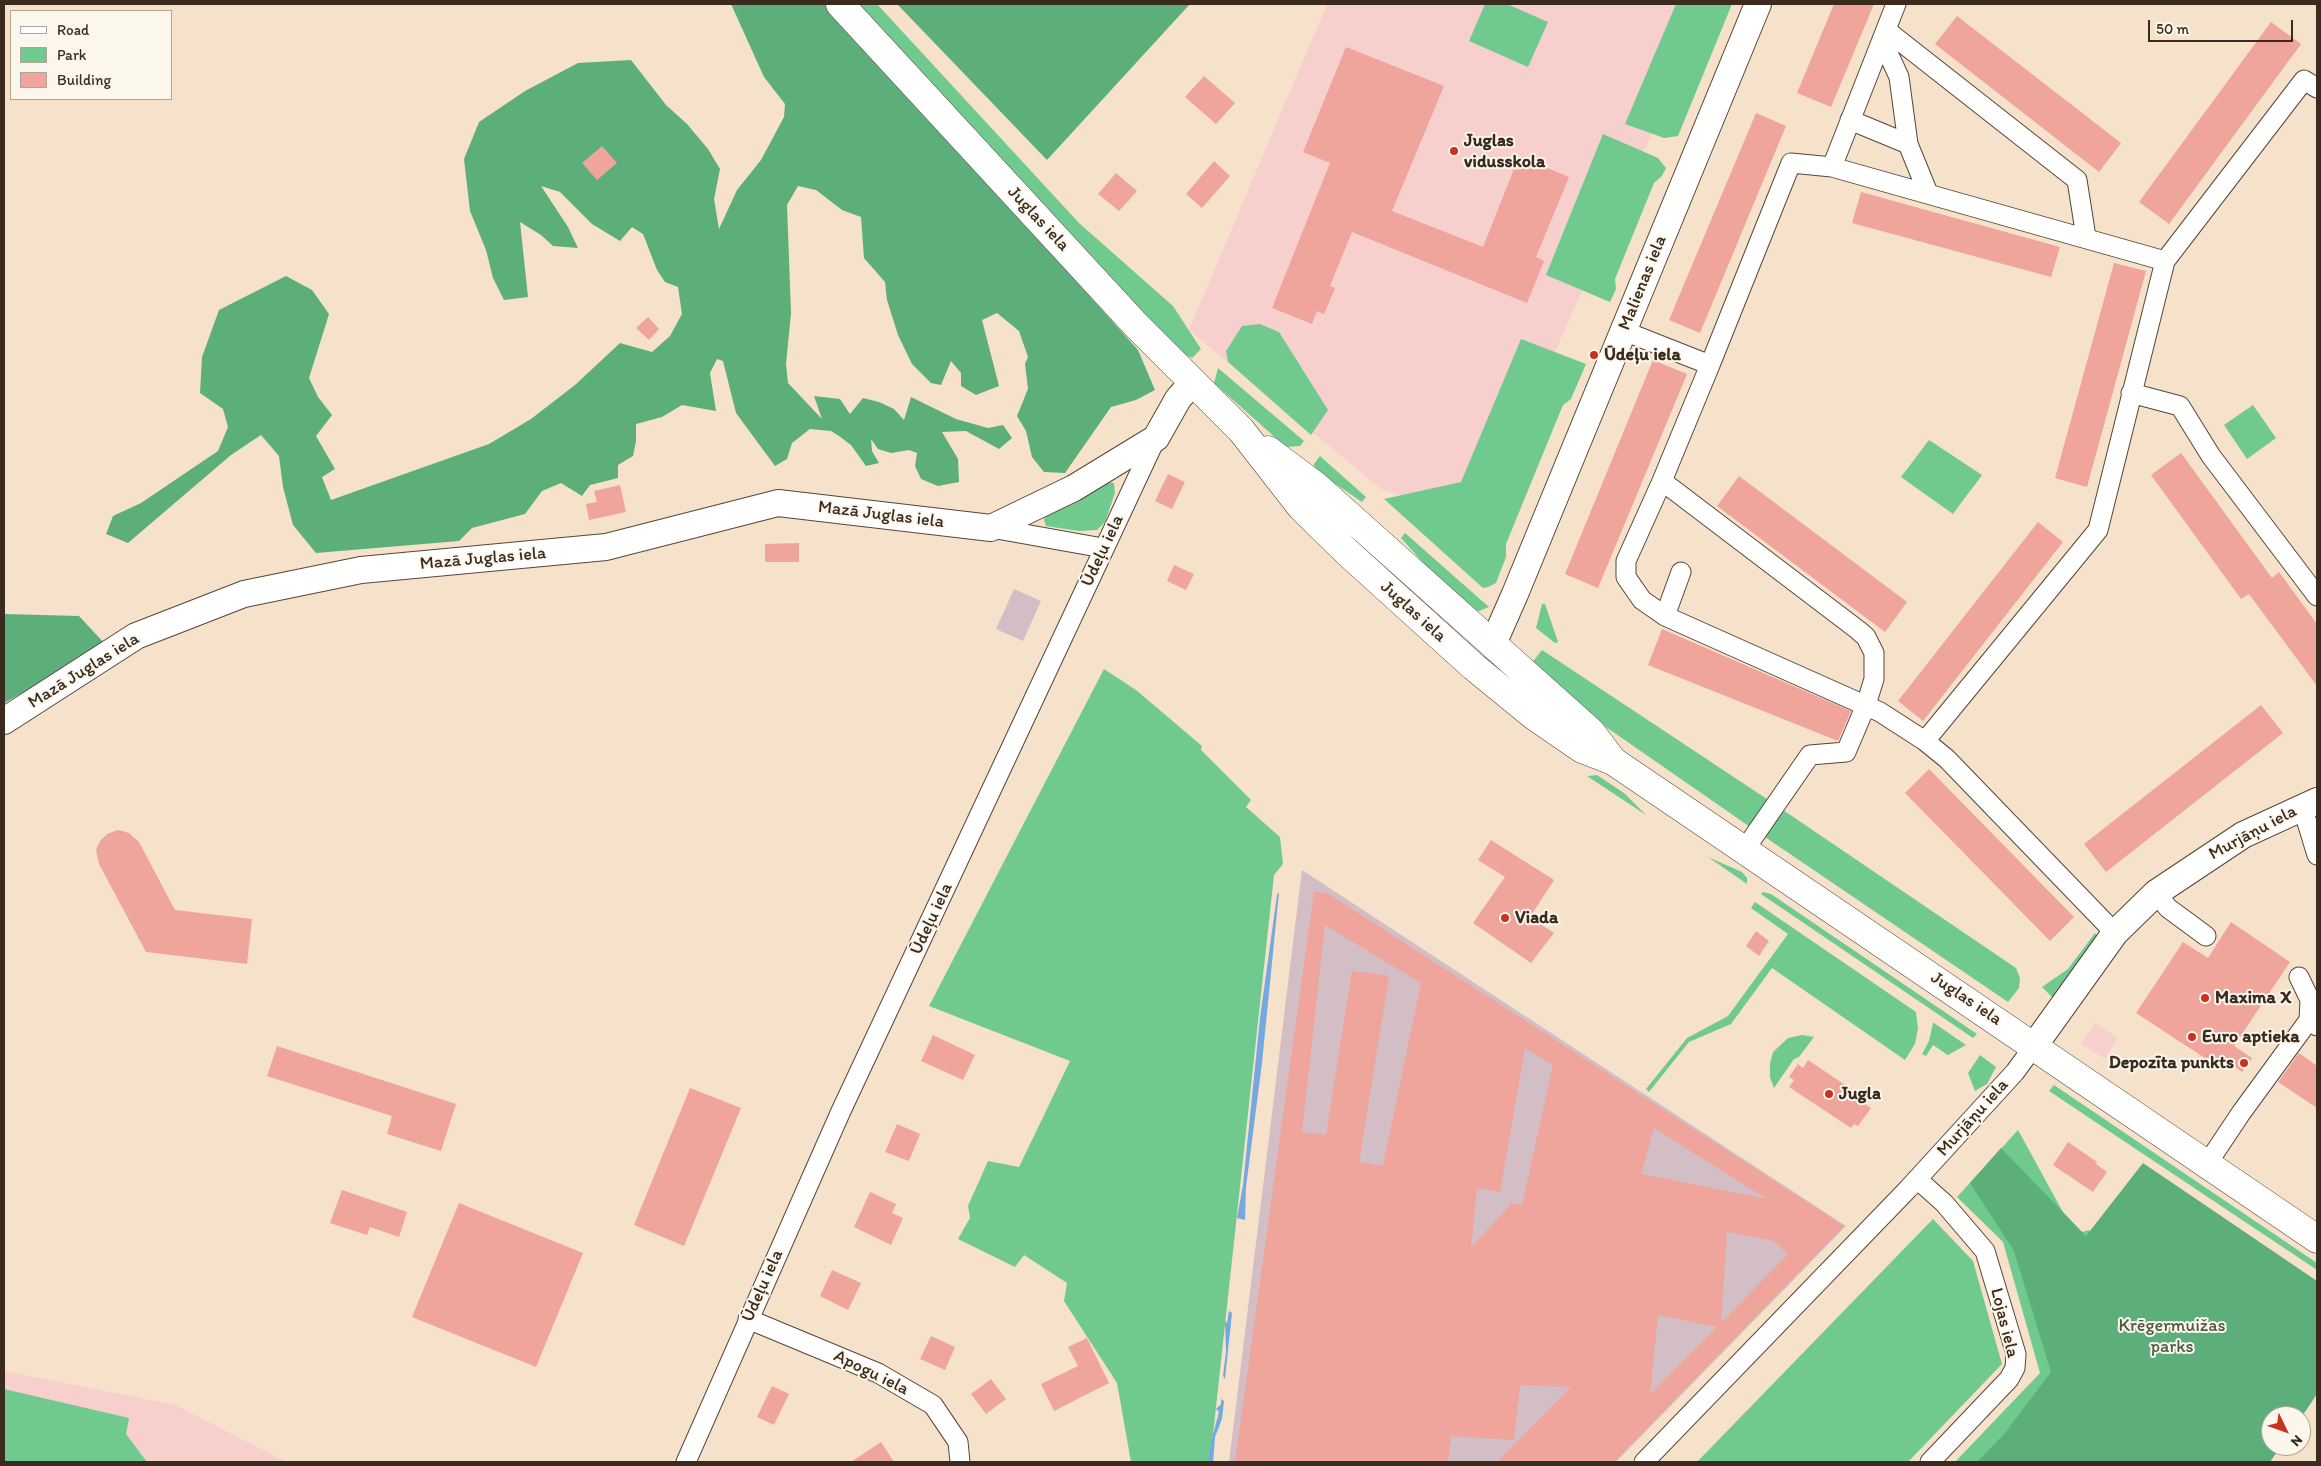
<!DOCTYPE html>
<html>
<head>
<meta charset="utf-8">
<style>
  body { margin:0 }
  #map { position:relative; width:2321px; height:1466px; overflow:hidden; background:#f6e2ca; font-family:Itim,sans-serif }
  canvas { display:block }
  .frame { position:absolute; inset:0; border:5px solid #3b2a1e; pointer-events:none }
  .legend { position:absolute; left:10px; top:10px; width:162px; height:90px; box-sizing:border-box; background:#fbf7ec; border:1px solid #aea59a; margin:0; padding:6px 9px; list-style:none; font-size:15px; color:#3b2a1e }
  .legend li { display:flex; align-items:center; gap:10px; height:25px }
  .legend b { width:25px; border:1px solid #aea59a }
  .north { position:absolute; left:2261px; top:1406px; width:50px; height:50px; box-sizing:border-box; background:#fbf7ec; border:1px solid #aea59a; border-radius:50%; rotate:132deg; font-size:14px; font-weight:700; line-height:20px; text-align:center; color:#3b2a1e }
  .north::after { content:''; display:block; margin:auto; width:18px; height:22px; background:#c8321e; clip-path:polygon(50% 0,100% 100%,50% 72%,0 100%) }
  .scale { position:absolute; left:2148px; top:20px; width:145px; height:22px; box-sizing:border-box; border:2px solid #3b2a1e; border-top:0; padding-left:6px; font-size:15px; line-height:18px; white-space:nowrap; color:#3b2a1e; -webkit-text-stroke:4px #fbf7ec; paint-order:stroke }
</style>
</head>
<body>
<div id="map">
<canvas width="2321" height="1466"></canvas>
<div class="frame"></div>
<ul class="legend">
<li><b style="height:6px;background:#fff"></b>Road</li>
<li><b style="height:14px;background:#70ca90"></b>Park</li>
<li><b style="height:14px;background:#efa49c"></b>Building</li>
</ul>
<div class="north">N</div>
<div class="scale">50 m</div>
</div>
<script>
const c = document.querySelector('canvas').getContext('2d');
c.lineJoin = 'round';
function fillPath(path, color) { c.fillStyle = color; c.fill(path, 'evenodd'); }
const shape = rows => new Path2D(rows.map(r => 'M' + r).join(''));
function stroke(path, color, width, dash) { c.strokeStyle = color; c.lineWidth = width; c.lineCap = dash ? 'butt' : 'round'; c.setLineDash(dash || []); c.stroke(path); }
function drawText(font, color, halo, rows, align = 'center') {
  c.font = font + ' Itim,sans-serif'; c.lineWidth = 4; c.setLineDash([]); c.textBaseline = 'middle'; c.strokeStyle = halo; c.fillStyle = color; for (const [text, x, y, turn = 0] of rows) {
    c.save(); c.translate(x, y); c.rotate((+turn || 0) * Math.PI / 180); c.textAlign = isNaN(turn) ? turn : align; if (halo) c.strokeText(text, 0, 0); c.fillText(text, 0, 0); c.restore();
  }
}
const built = shape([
  [1327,4,1709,4,1480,521,1381,489,1189,330],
  [2095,1023,2118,1038,2105,1059,2081,1044],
  [4,1371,175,1405,287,1462,4,1462]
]);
const industrial = shape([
  [1014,589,1041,601,1023,641,996,629],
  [1302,870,1846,1226,1616,1462,1229,1462]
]);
const green = shape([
  [858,4,877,4,1079,223,1173,306,1201,349,1192,358,1184,354,1086,256],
  [1485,4,1507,4,1548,22,1528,67,1469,41],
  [1676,4,1732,4,1678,136,1664,138,1625,124],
  [1603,134,1658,158,1666,168,1662,176,1654,183,1615,279,1616,289,1610,302,1546,275],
  [1260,324,1279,332,1328,410,1311,435,1228,362,1226,351,1242,326],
  [1521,339,1586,364,1571,399,1563,405,1506,544,1506,557,1496,583,1488,587,1483,588,1384,499,1461,482],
  [1218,368,1304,441,1300,446,1286,447,1214,383],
  [2253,405,2276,438,2247,459,2224,425],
  [1929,440,1982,475,1953,514,1901,477],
  [1320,456,1366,497,1362,502,1315,470,1314,464],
  [1106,482,1114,483,1115,493,1105,522,1097,530,1079,531,1046,526,1044,520,1047,511],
  [1405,533,1489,607,1479,611,1466,607,1445,587,1401,538],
  [1542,604,1545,604,1556,636,1558,642,1555,643,1536,628],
  [1542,650,1770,801,1753,829,1606,727,1555,686,1531,664],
  [1104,669,1136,690,1202,746,1201,750,1251,800,1246,807,1280,837,1283,864,1274,875,1210,1462,1131,1462,1117,1383,1064,1301,1067,1283,1024,1255,1015,1267,958,1239,970,1218,968,1206,988,1161,1019,1167,1070,1061,929,1006],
  [1597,775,1624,793,1646,815,1587,776],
  [1783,810,2016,968,2020,978,2019,988,2008,1002,1765,837],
  [1708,857,1742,872,1747,878,1747,884],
  [1763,892,1771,894,1977,1034,1973,1038,1761,894],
  [1755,902,1916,1012,1918,1028,1915,1044,1905,1060,1772,968,1731,1024,1689,1042,1649,1092,1646,1089,1687,1038,1728,1016,1788,934,1751,908],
  [2095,933,2100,938,2054,999,2042,987,2068,969],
  [1933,1023,1934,1023,1966,1045,1948,1055,1933,1045,1926,1056,1922,1054,1929,1041],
  [1802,1035,1814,1037,1799,1057,1794,1059,1774,1088,1770,1077,1770,1064,1773,1052,1788,1038],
  [1980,1055,1996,1067,1987,1084,1975,1091,1968,1073],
  [2054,1085,2317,1263,2317,1270,2049,1091],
  [2018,1130,2075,1234,2089,1230,2137,1397,2075,1462,1955,1462,2040,1373,2003,1242,1957,1197],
  [1933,1219,1973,1261,2002,1364,1908,1462,1697,1462],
  [4,1389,129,1418,126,1434,147,1462,4,1462]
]);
const forest = shape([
  [731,4,828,4,1138,350,1155,390,1136,400,1111,407,1065,473,1044,472,1032,457,1026,431,1017,416,1028,389,1025,364,1028,357,1019,331,997,313,982,320,999,386,976,395,961,386,961,373,951,361,941,385,931,383,912,364,898,335,887,300,885,282,864,258,861,217,842,210,816,190,798,186,787,205,791,313,786,364,788,383,822,419,814,396,840,399,850,414,863,398,879,402,894,409,904,420,911,397,956,419,988,428,1003,425,1012,438,999,449,966,431,942,432,958,459,959,482,938,486,921,479,915,466,917,453,909,450,891,453,878,449,871,439,872,451,879,463,866,466,851,445,839,436,831,431,810,429,792,443,787,459,775,466,736,413,723,361,717,359,710,373,716,411,682,405,662,417,636,424,636,441,633,456,618,465,618,478,590,485,582,496,561,483,542,491,525,514,472,528,459,541,316,553,293,525,283,487,279,456,261,435,231,455,128,543,106,534,113,516,141,503,218,451,228,427,223,409,200,393,202,357,219,310,286,276,312,290,329,314,309,378,318,397,332,415,316,436,335,469,322,477,331,500,489,444,531,419,575,385,620,343,652,352,670,336,682,314,678,287,665,282,657,270,643,234,632,227,620,241,592,224,560,192,541,186,568,227,578,248,553,246,541,235,520,222,528,297,504,300,493,278,486,250,470,211,464,159,479,122,525,91,578,63,631,60,666,105,687,124,708,149,720,169,714,199,719,229,737,190,761,160,784,117,785,104,764,77],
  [897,4,1190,4,1047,160],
  [4,614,79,616,107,646,4,703],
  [2001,1148,2086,1236,2143,1163,2317,1281,2317,1394,2301,1418,2301,1416,2271,1416,2271,1446,2281,1446,2270,1462,1977,1462,2005,1433,2051,1372,2014,1251,1970,1183]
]);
const water = shape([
  [1279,892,1262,1063,1246,1187,1245,1220,1237,1218,1243,1185,1260,1018,1277,895],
  [1229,1311,1232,1313,1225,1379,1223,1376,1226,1351,1225,1321,1227,1323],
  [1221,1399,1224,1401,1222,1419,1215,1437,1213,1462,1209,1462,1211,1442,1219,1412,1216,1409,1221,1404]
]);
const building = shape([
  [1834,4,1874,4,1831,107,1797,93],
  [1957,16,2121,143,2099,172,1935,44],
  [2271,22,2301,44,2169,224,2139,202],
  [1346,47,1444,86,1392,211,1483,247,1514,169,1518,170,1523,158,1569,177,1536,257,1544,261,1527,303,1352,232,1330,286,1335,288,1324,314,1317,311,1312,324,1272,308,1330,163,1303,152],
  [1204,76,1235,103,1216,124,1185,97],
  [1756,113,1786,126,1700,333,1669,320],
  [602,146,617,163,597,180,582,163],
  [1214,161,1230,176,1202,208,1186,194],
  [1116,173,1137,191,1119,211,1098,194],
  [1861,192,2060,247,2051,277,1852,223],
  [2114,263,2146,271,2087,487,2055,478],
  [648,317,659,329,649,340,636,328],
  [1653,360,1687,374,1598,588,1565,574],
  [2181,453,2272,578,2279,572,2317,624,2317,686,2249,594,2241,599,2151,475],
  [1168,474,1185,482,1172,509,1155,501],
  [1739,476,1907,602,1885,632,1717,506],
  [620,485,626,512,589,520,586,504,597,502,594,491],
  [2038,522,2063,542,1923,721,1898,701],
  [799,543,799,562,765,562,765,544],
  [1174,565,1194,574,1186,590,1167,581],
  [1662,629,1851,711,1838,741,1648,665],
  [2261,705,2283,733,2106,872,2084,844],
  [1929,769,2074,917,2050,941,1905,793],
  [118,830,129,833,139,842,175,910,252,919,247,964,146,952,99,864,96,850,100,841,107,834],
  [1491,840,1554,880,1530,917,1554,933,1531,963,1473,923,1505,877,1478,860],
  [1314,892,1327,893,1844,1226,1614,1462,1497,1462,1571,1387,1520,1385,1514,1440,1451,1436,1448,1462,1235,1462],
  [1325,925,1421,983,1383,1166,1359,1162,1389,976,1352,971,1326,1135,1302,1132],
  [1525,1048,1553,1065,1522,1205,1512,1203,1471,1248,1477,1188,1500,1192],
  [1654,1128,1767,1199,1641,1174],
  [1727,1232,1774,1241,1788,1254,1721,1323],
  [1658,1315,1717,1327,1650,1395],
  [2231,922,2290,962,2234,1046,2252,1058,2242,1072,2225,1060,2220,1068,2136,1013,2183,942,2208,958],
  [1756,931,1769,941,1759,956,1746,946],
  [933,1035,975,1055,963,1080,921,1061],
  [277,1046,456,1104,441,1151,387,1134,392,1116,267,1076],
  [2299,1053,2317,1066,2317,1108,2278,1082],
  [1808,1060,1869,1101,1866,1105,1871,1108,1858,1126,1854,1124,1851,1128,1789,1087,1794,1080,1789,1077,1798,1064,1803,1068],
  [690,1088,741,1108,684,1246,634,1225],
  [897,1124,920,1134,909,1161,885,1152],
  [2068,1142,2097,1162,2096,1164,2107,1172,2093,1192,2053,1165],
  [342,1190,407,1212,399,1237,370,1227,367,1235,330,1223],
  [870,1192,896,1204,892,1213,903,1218,891,1245,854,1227],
  [459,1203,583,1253,536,1367,412,1317],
  [832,1270,861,1283,848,1310,820,1296],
  [931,1336,955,1347,945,1370,920,1359],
  [1087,1338,1109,1383,1054,1411,1041,1384,1078,1366,1068,1347],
  [991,1379,1006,1399,986,1414,971,1394],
  [772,1386,789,1394,774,1425,757,1417],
  [881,1442,894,1462,851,1462]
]);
const street = shape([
  [1886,30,2077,180,2086,237],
  [1882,40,1899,77,1908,144],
  [1850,120,1908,144,1928,193],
  [1832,167,2165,261],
  [1624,331,1710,365,1791,163,1832,167,1896,4],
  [1710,365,1662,481,1626,561,1626,577,1642,600,1665,616,1880,712,1925,741,1947,759,2115,933],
  [2131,393,2180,406,2211,456,2317,596],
  [1662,481,1858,630,1866,637,1874,653,1874,679,1866,705,1846,752,1810,755,1745,849],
  [991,528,1103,548],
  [1665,616,1681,572],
  [1925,741,2098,530,2165,261,2304,80,2317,88],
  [2302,806,2317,855],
  [2156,893,2168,908,2206,936],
  [2299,977,2310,1000,2309,1020],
  [2207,1164,2241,1113,2309,1020,2317,1026],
  [1917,1179,1944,1203,1985,1251,2016,1354,2015,1368,2009,1379,1930,1462],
  [748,1319,878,1373,933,1405,958,1442,960,1462],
  [686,1462,841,1111,1156,438],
  [1644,1462,1908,1189,2015,1072,2034,1046]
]);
const secondary = shape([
  [1493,644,1515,594,1758,4],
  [4,721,136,636,244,594,361,570,606,547,778,503,991,528,1074,488,1156,438,1178,399,1192,383],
  [2034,1046,2115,933,2156,893,2243,835,2317,801]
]);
const primary = shape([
  [840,4,1135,324,1241,430,1301,507,1348,553,1474,667,1534,716,1582,749,1613,761,2317,1239],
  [1268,450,1316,486,1591,732,1613,761]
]);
const markers = [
  [1454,151,5,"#c8321e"],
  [1594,355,5,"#c8321e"],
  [1505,918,5,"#c8321e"],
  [2205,998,5,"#c8321e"],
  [2192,1037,5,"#c8321e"],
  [2244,1063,5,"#c8321e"],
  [1829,1094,5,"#c8321e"]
];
const poiNames = [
  ["Juglas",1464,141],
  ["vidusskola",1464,162],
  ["Ūdeļu iela",1604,355],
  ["Viada",1515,918],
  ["Maxima X",2215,998],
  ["Euro aptieka",2202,1037],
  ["Depozīta punkts",2234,1063,"right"],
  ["Jugla",1839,1094]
];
const streetNames = [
  ["Juglas iela",1038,219,47],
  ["Malienas iela",1643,283,-68],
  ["Mazā Juglas iela",881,515,7],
  ["Ūdeļu iela",1103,551,-65],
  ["Mazā Juglas iela",483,559,-5],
  ["Juglas iela",1413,612,42],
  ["Mazā Juglas iela",84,671,-32],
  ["Murjāņu iela",2253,833,-28],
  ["Ūdeļu iela",932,919,-65],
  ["Juglas iela",1966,999,34],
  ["Murjāņu iela",1973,1118,-48],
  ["Ūdeļu iela",763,1286,-66],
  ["Lojas iela",2004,1323,76],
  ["Apogu iela",871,1373,26]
];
const parkNames = [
  ["Krēgermuižas",2172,1326],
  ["parks",2172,1347]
];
fillPath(built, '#f7d0ce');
fillPath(industrial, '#d2bec4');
fillPath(green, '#70ca90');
fillPath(forest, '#5cae7a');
fillPath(water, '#73a8e0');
fillPath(building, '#efa49c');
stroke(street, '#574638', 21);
stroke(secondary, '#574638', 28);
stroke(primary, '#574638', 29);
stroke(street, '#fff', 19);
stroke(secondary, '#fff', 26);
stroke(primary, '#fff', 28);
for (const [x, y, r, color] of markers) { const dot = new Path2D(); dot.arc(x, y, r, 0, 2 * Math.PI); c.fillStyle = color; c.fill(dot); stroke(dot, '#fbf7ec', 2); }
drawText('bold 18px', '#3b2a1e', '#fbf7ec', poiNames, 'left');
drawText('18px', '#3b2a1e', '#fbf7ec', streetNames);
drawText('18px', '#4b5a40', '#fbf7ec', parkNames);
</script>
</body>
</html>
